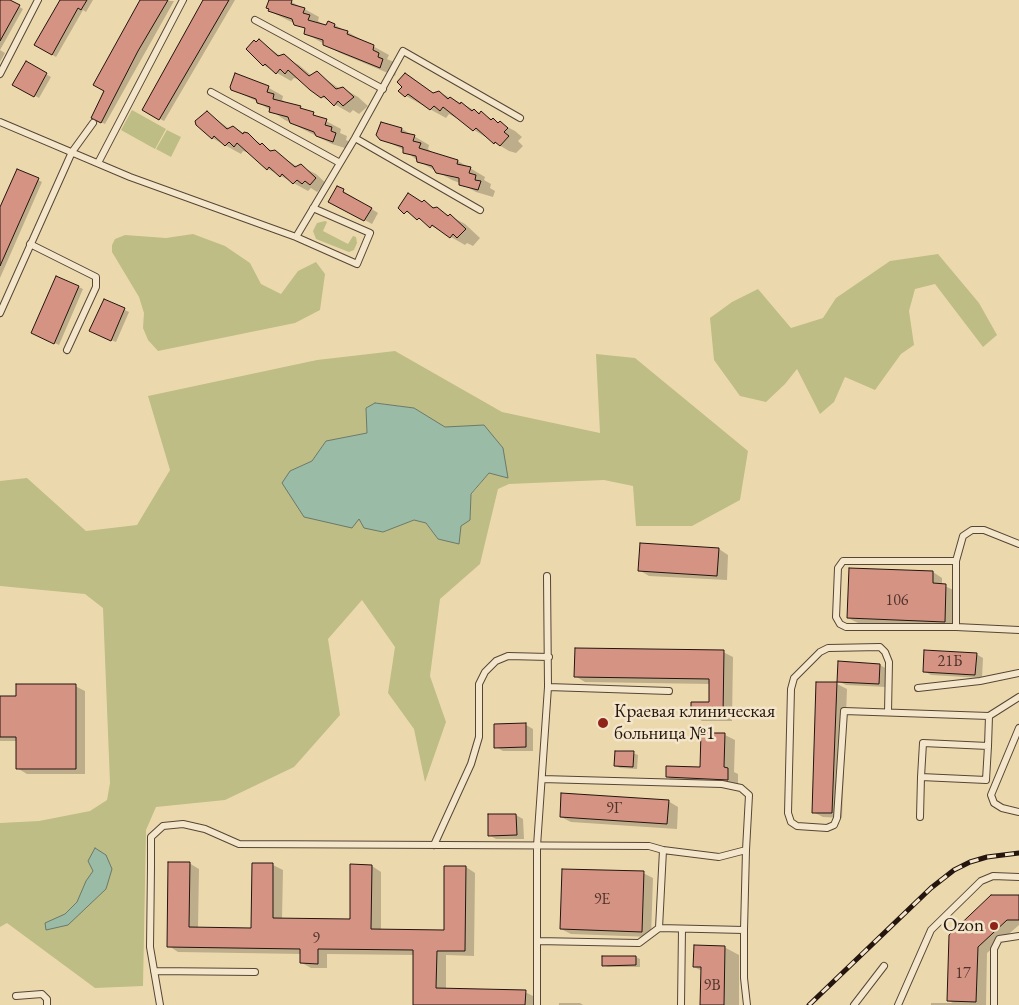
<!DOCTYPE html>
<html>
<head>
<meta charset="utf-8">
<style>
  body { margin:0 }
  canvas { display:block; background:#ecd8ad }
</style>
</head>
<body>
<canvas width="1019" height="1005"></canvas>
<script>
const c = document.querySelector('canvas').getContext('2d');
c.lineJoin = 'round';
function fillPath(path, color) { c.fillStyle = color; c.fill(path, 'evenodd'); }
const shape = rows => new Path2D(rows.map(r => 'M' + r).join(''));
function stroke(path, color, width, dash) { c.strokeStyle = color; c.lineWidth = width; c.lineCap = dash ? 'butt' : 'round'; c.setLineDash(dash || []); c.stroke(path); }
function drawText(font, color, halo, rows, align = 'center') {
  c.font = font + ' "EB Garamond",serif'; c.lineWidth = 5; c.setLineDash([]); c.textBaseline = 'middle'; c.strokeStyle = halo; c.fillStyle = color; for (const [text, x, y, turn = 0] of rows) {
    c.save(); c.translate(x, y); c.rotate((+turn || 0) * Math.PI / 180); c.textAlign = isNaN(turn) ? turn : align; if (halo) c.strokeText(text, 0, 0); c.fillText(text, 0, 0); c.restore();
  }
}
const green = shape([
  [132,110,166,129,155,149,121,130],
  [167,130,181,137,171,157,156,149],
  [325,221,327,222,323,231,348,244,353,236,356,237,357,243,354,250,349,252,316,239,313,231,317,223],
  [193,234,225,246,250,263,261,284,281,294,298,271,316,262,325,274,320,310,295,323,158,351,148,340,143,328,144,313,139,297,112,252,112,245,115,239,125,235,166,238],
  [938,254,979,303,997,335,983,347,935,284,915,289,909,311,914,345,901,354,875,390,845,377,834,402,820,414,797,369,785,384,766,402,740,396,714,360,710,318,732,302,758,289,791,328,823,318,836,298,890,261],
  [395,351,502,412,600,433,596,354,635,358,748,451,740,500,692,526,636,526,633,486,604,480,509,484,498,489,480,564,440,599,430,676,446,722,425,782,414,729,388,693,395,647,362,600,328,639,340,715,294,767,225,800,156,807,146,830,143,986,95,988,7,923,0,927,0,823,39,821,90,811,107,800,110,783,103,608,85,594,0,586,0,481,27,478,86,531,137,525,170,470,148,396,317,360],
  [375,403,414,408,445,428,484,425,508,478,489,473,471,495,470,519,461,526,459,543,438,539,426,523,414,520,383,532,290,471,312,461,326,441,367,433,366,408]
]);
const water = shape([
  [375,403,414,408,445,427,484,425,503,448,508,478,489,473,471,494,470,520,461,526,459,544,438,539,426,523,414,520,383,532,364,528,359,519,352,528,304,517,282,483,290,471,312,461,326,441,367,433,366,408,375,403],
  [95,848,106,855,112,869,106,889,68,925,46,930,45,923,65,914,77,902,86,881,93,871,88,861,95,848]
]);
const shadow = shape([
  [0,0,7,0,23,9,0,50,5,53,0,62],
  [61,0,93,0,86,12,83,10,56,57,36,45],
  [141,0,174,1,105,124,92,118],
  [206,0,235,0,164,121,143,110],
  [270,0,288,0,319,17,318,21,327,27,328,23,335,25,389,55,387,59,394,62,393,66,397,69,395,76,340,53,305,33,306,29,269,11],
  [259,41,282,57,299,65,312,76,317,73,340,89,343,88,358,97,368,106,359,114,353,110,350,113,322,97,302,80,294,78,291,81,263,65,257,43],
  [26,63,51,77,39,98,14,84],
  [235,75,269,88,283,96,282,100,288,104,300,107,341,129,340,133,347,136,346,140,350,142,348,149,332,144,285,120,258,102,232,89],
  [405,75,434,93,439,92,515,131,522,137,518,141,523,146,516,153,509,151,474,130,457,117,456,118,449,114,446,118,406,96,404,86],
  [207,113,230,129,233,127,247,135,298,167,300,166,316,174,330,187,325,192,320,189,317,192,311,188,308,191,268,169,250,153,243,151,241,154,212,138],
  [382,123,402,129,429,145,428,149,434,154,458,161,485,177,484,180,491,184,490,188,495,191,493,197,476,192,460,183,452,180,418,161,404,150,380,138],
  [38,180,42,182,0,278,0,211],
  [337,187,378,213,372,224,337,205],
  [424,202,465,224,480,238,473,246,467,243,465,245,400,208],
  [57,277,83,289,59,345,37,335],
  [104,300,129,312,116,342,95,333],
  [719,549,728,555,727,580,649,576,639,570],
  [933,572,942,578,942,585,956,591,954,627,858,623,848,618],
  [723,652,733,657,732,721,702,721,692,715,710,703,710,684,585,682,575,676],
  [976,654,983,658,982,678,931,675,924,671],
  [840,663,880,665,887,669,886,687,846,685,838,681],
  [837,684,847,689,842,818,823,817,813,812],
  [75,686,85,691,85,774,27,774,17,768,17,741,0,741,0,698,17,698],
  [526,725,533,729,533,751,503,751,496,747],
  [702,734,725,735,735,740,734,772,738,774,738,785,677,782,667,777,702,768],
  [633,753,638,755,637,769,620,768,616,766],
  [668,801,678,807,677,829,571,822,561,817],
  [489,815,516,815,523,819,524,839,496,839,489,835],
  [189,863,199,869,198,928,252,929,273,865,283,870,282,920,351,921,372,866,381,872,381,931,445,931,466,867,475,873,474,956,446,955,446,990,525,992,535,997,535,1005,414,1005,414,955,327,954,327,968,311,968,302,963,302,954,178,952,169,946],
  [643,873,653,878,651,937,571,934,561,929],
  [1019,897,1019,925,987,953,986,1005,931,1005,931,1003,953,1003,949,1001,950,935],
  [724,947,739,955,739,1005,702,1005,702,971,694,967],
  [636,957,640,959,640,967,608,967,603,965],
  [559,1003,580,1003,583,1005,559,1005]
]);
const building = shape([
  [0,0,10,0,20,5,0,41,0,0],
  [60,0,87,0,81,10,78,8,52,55,34,45,60,0],
  [140,0,168,0,138,51,101,123,91,118,104,91,93,85,140,0],
  [203,0,229,0,159,120,142,110,203,0],
  [269,0,292,0,291,4,305,8,303,13,310,15,308,20,326,25,328,21,335,24,334,27,348,31,347,34,374,45,373,50,379,53,378,57,383,59,380,68,323,45,323,40,304,34,305,28,294,25,292,19,268,11,269,9,266,8,269,0],
  [259,39,278,56,284,54,309,76,317,71,336,89,343,87,354,97,343,106,338,101,334,106,324,96,321,98,310,90,288,70,285,74,280,69,276,74,265,64,263,66,246,49,254,40,256,42,259,39],
  [26,61,47,73,34,97,12,85,26,61],
  [235,73,269,86,267,92,274,94,273,99,301,106,300,108,314,112,313,115,327,119,325,125,332,127,331,131,336,133,333,142,316,136,314,132,290,123,288,117,269,112,270,107,257,103,256,99,231,90,230,87,235,73],
  [405,73,433,93,439,91,448,99,450,97,460,104,461,102,472,111,474,109,479,114,481,111,491,120,493,118,498,123,500,121,508,128,504,132,509,136,500,146,495,142,494,144,476,128,473,131,443,107,440,111,434,106,430,110,408,94,405,97,398,91,402,87,397,82,405,73],
  [207,111,227,129,233,126,243,134,244,132,248,133,260,145,262,143,270,151,275,150,295,167,301,164,316,178,310,185,305,181,302,184,297,180,293,184,282,174,280,177,269,167,267,170,237,143,234,147,229,142,225,146,214,136,212,139,196,125,195,121,207,111],
  [381,122,402,128,401,132,415,135,413,141,421,143,419,148,458,160,457,164,471,167,469,173,476,175,475,180,481,181,478,190,459,185,459,178,436,173,432,166,417,162,416,156,403,153,403,147,380,140,376,135,381,122],
  [17,169,39,178,0,266,0,207,17,169],
  [337,186,344,189,343,192,372,208,364,221,328,202,337,186],
  [408,193,422,202,424,200,433,208,437,207,448,216,450,214,466,229,457,238,453,234,450,238,432,225,430,228,419,218,417,220,407,211,404,214,398,208,408,193],
  [56,276,79,286,54,344,31,333,56,276],
  [104,299,125,308,111,341,89,331,104,299],
  [640,543,719,548,717,576,638,571,640,543],
  [849,568,933,571,933,583,946,584,945,622,847,618,849,568],
  [575,648,724,650,723,716,691,716,691,702,709,702,709,679,574,677,575,648],
  [924,650,977,653,975,675,923,672,924,650],
  [838,661,880,664,879,684,837,682,838,661],
  [816,682,837,682,832,813,812,813,816,682],
  [16,684,76,684,76,769,16,769,16,737,0,737,0,696,16,696,16,684],
  [526,723,526,747,494,748,494,724,526,723],
  [701,733,725,733,724,767,728,768,728,780,666,777,666,766,700,767,701,733],
  [615,751,634,751,633,767,614,766,615,751],
  [561,793,669,800,667,824,560,817,561,793],
  [488,814,516,814,517,835,488,836,488,814],
  [168,862,190,862,189,927,251,928,252,863,273,863,273,918,350,919,350,864,372,865,371,929,444,930,444,866,466,866,465,951,437,951,436,988,526,990,525,1005,413,1005,413,950,318,949,318,964,300,963,300,949,167,947,168,862],
  [562,869,644,871,642,932,560,929,562,869],
  [991,895,1019,895,1019,920,1007,920,978,947,976,1002,947,1001,949,935,991,895],
  [694,945,725,946,724,1005,700,1005,701,967,693,967,694,945],
  [602,956,636,956,636,965,602,966,602,956]
]);
const service = shape([
  [255,20,383,89],
  [0,74,38,0],
  [211,92,340,163],
  [0,122,130,177,296,237,357,264,370,233,313,208],
  [355,138,480,210],
  [98,163,183,0],
  [296,237,355,138,403,51,520,118],
  [30,244,96,277,96,287,67,350],
  [0,313,72,152,93,123],
  [1019,544,984,530,972,530,963,536,956,561,956,627,1019,630],
  [956,627,846,627,840,624,836,617,838,568,843,561,956,561],
  [548,687,669,691],
  [918,688,980,681,1019,673],
  [888,712,889,662,885,652,880,647,828,648,820,652,794,678,791,689,788,813,791,822,797,826,827,828,834,825,837,818,844,711,989,716,1019,697],
  [1019,728,991,795,994,803,1002,808,1019,812],
  [988,746,923,743,921,777,986,780,988,746,989,716],
  [542,779,722,784,741,788,749,795,746,850,719,857,663,850],
  [920,817,921,777],
  [434,845,471,764,479,737,479,684,485,672,496,661,508,656,549,657],
  [659,928,744,930,746,850],
  [744,930,744,978,747,1005],
  [154,971,255,972],
  [16,996,42,994,47,999,47,1005],
  [160,1005,150,947,151,867,151,837,163,826,183,824,205,829,239,844,649,846,663,850,659,928,639,943,537,941],
  [537,1005,537,846,548,687,547,576],
  [681,1005,682,929],
  [854,1005,884,966],
  [898,1005,931,930,981,881,993,876,1019,877],
  [994,1005,994,949,999,939,1019,936]
]);
const rail = shape([
  [809,1005,931,888,954,870,970,862,987,857,1019,853]
]);
const markers = [
  [603,723,6,"#8f2418"],
  [994,926,5,"#8f2418"]
];
const numberNames = [
  ["106",897,601],
  ["21Б",950,662],
  ["9Г",614,809],
  ["9Е",602,900],
  ["9",316,939],
  ["17",963,974],
  ["9В",712,986]
];
const poiNames = [
  ["Краевая клиническая",614,712],
  ["больница №1",614,734],
  ["Ozon",984,926,"right"]
];
fillPath(green, '#bebd85');
fillPath(water, '#9abba5');
stroke(water, '#6b7969', 1);
fillPath(shadow, '#0003');
fillPath(building, '#d49383');
stroke(building, '#24150f', 1);
stroke(service, '#564636', 8);
stroke(service, '#f3e6ca', 6);
stroke(rail, '#24150f', 5);
stroke(rail, '#f3e6ca', 3, [9]);
for (const [x, y, r, color] of markers) { const dot = new Path2D(); dot.arc(x, y, r, 0, 2 * Math.PI); c.fillStyle = color; c.fill(dot); stroke(dot, '#f3e6ca', 2); }
drawText('16px', '#50342c', null, numberNames);
drawText('19px', '#24150f', '#f3e6ca', poiNames, 'left');
</script>
</body>
</html>
